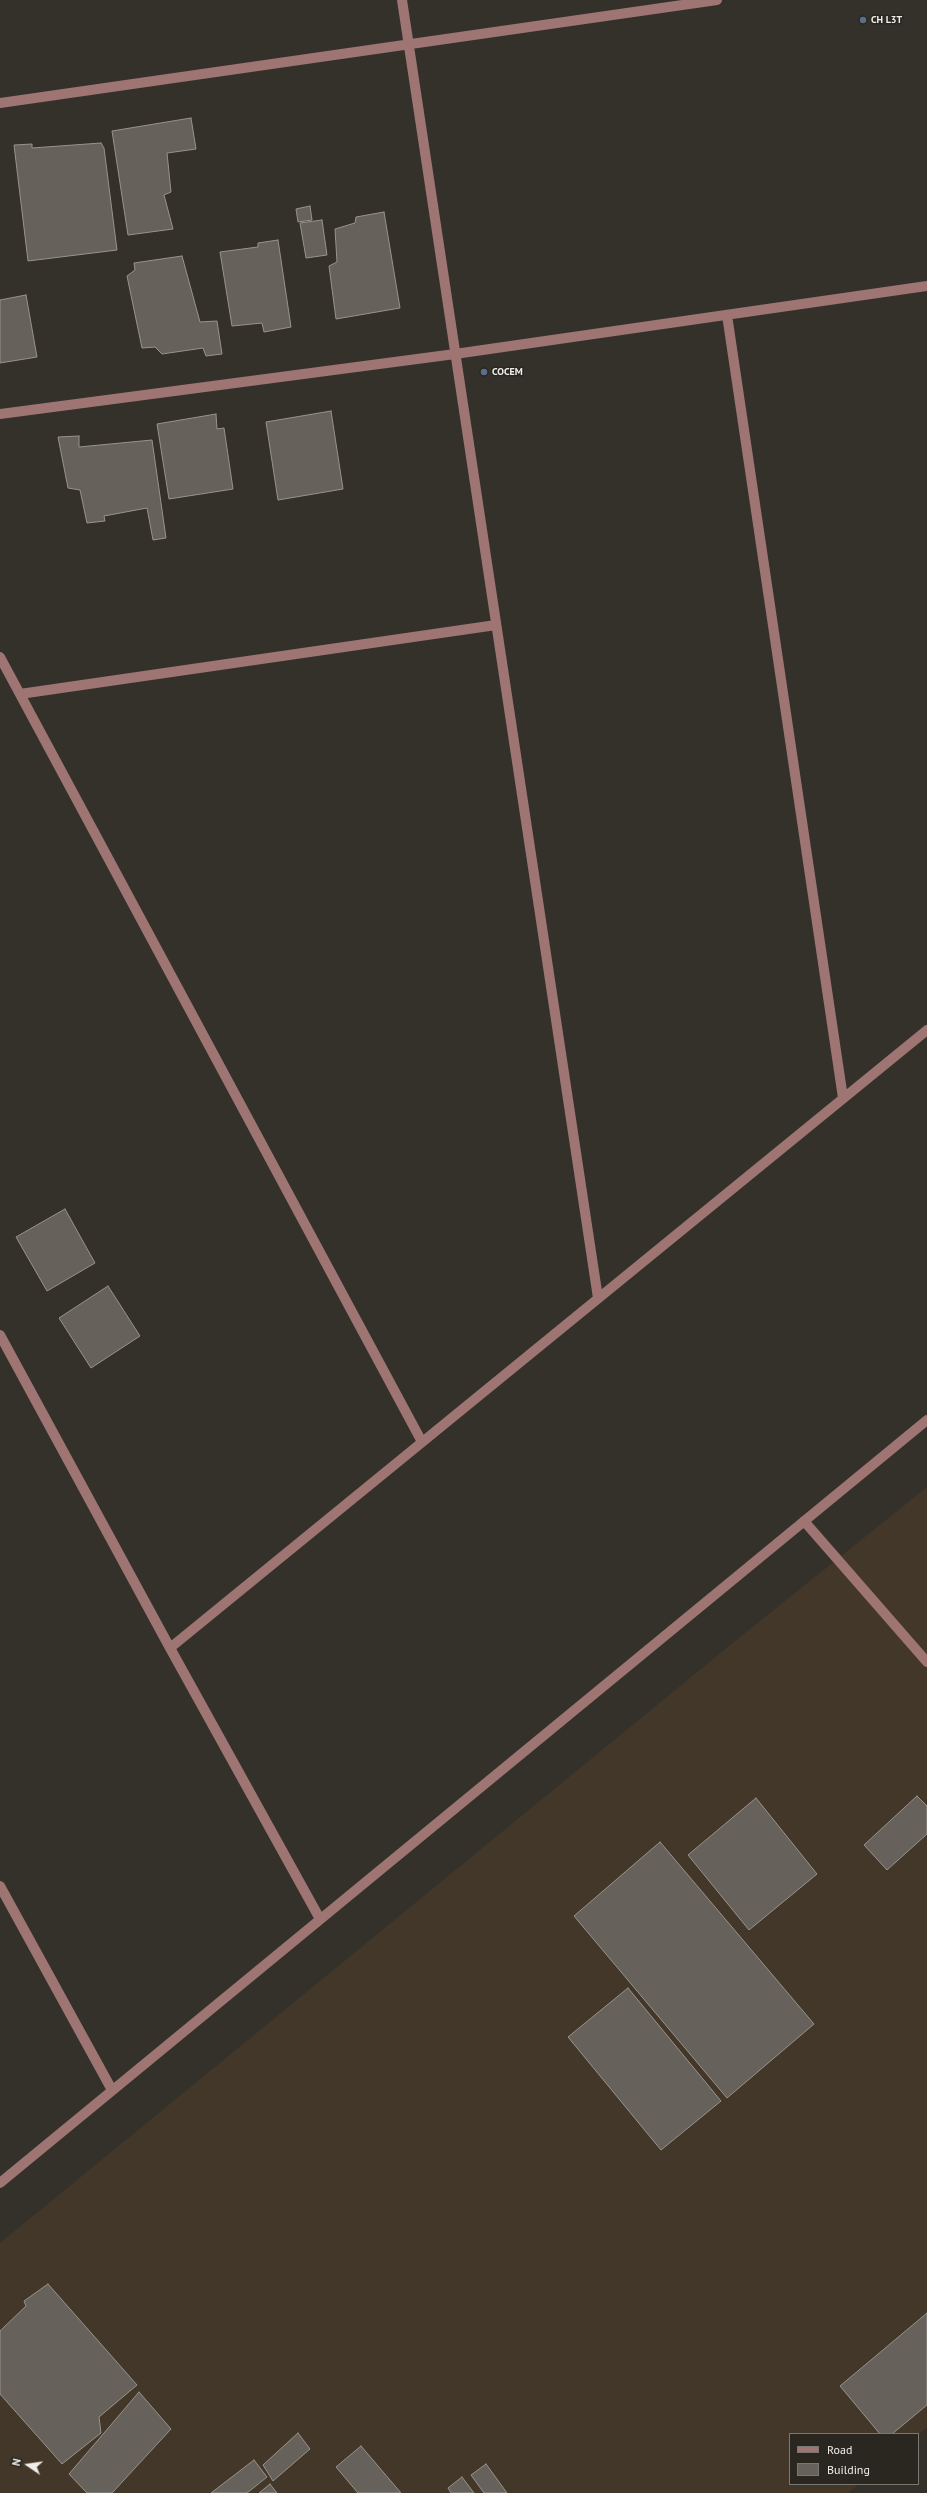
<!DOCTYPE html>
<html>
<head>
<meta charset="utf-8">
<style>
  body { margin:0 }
  #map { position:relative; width:927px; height:2493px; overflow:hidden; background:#34312b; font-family:"PT Sans",sans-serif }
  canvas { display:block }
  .legend { position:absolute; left:789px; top:2433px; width:130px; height:52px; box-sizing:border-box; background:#2a2721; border:1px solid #797771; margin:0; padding:5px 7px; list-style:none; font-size:12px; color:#f0eeea }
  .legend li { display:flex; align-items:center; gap:8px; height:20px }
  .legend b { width:20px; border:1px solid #797771 }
  .north { position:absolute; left:8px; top:2445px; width:40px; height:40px; -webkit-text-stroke:3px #2a2721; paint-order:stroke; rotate:283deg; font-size:11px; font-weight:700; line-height:16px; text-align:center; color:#f0eeea }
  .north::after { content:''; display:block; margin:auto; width:14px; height:18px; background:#f0eeea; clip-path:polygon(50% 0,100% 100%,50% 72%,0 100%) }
</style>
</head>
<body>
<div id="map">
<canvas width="927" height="2493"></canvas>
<ul class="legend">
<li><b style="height:5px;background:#9e7573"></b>Road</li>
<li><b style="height:11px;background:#66625b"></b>Building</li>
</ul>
<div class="north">N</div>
</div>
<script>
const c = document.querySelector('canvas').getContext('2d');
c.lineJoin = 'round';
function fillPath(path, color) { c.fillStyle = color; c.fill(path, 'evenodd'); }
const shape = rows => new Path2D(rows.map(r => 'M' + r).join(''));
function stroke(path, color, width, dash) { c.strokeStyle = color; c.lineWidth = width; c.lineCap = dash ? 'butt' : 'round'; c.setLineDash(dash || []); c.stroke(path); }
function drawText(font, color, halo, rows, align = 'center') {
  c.font = font + ' "PT Sans",sans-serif'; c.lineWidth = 3; c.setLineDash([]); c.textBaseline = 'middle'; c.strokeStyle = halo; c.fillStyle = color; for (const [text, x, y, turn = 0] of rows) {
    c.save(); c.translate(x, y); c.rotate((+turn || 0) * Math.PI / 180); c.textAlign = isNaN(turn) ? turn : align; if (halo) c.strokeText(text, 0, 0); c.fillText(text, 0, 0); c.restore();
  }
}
const industrial = shape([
  [927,1487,927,2427,918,2435,790,2434,790,2484,859,2484,848,2493,0,2493,0,2243,735,1641]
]);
const building = shape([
  [191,118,196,149,167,153,171,192,164,195,173,229,128,235,112,131,191,118],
  [101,143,104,148,117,250,28,261,14,145,32,144,32,148,101,143],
  [310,206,312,220,298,222,296,209,310,206],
  [384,212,400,308,336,319,329,266,337,262,335,229,355,223,356,217,384,212],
  [322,220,327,255,306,258,300,223,322,220],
  [278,240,291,327,264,332,262,323,232,326,220,252,258,247,258,243,278,240],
  [182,256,200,322,217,321,222,354,206,356,203,348,162,354,155,347,142,348,127,276,135,270,134,263,182,256],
  [26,295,37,357,0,363,0,300,26,295],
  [331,411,343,489,278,500,266,422,331,411],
  [216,414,217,429,224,428,233,489,169,499,157,424,216,414],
  [79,436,79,447,152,440,166,538,153,540,147,508,104,516,105,521,87,523,80,490,68,488,58,437,79,436],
  [65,1209,95,1263,47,1291,16,1237,65,1209],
  [108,1286,140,1336,91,1368,59,1318,108,1286],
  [917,1796,927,1806,927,1834,887,1870,864,1845,917,1796],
  [756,1798,817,1874,749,1930,688,1855,756,1798],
  [660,1842,814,2024,727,2098,574,1916,660,1842],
  [628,1988,721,2101,661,2150,568,2037,628,1988],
  [48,2284,137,2385,99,2417,101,2433,62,2464,0,2394,0,2331,26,2306,24,2301,48,2284],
  [927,2313,927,2405,892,2434,880,2434,840,2386,927,2313],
  [139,2392,171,2429,112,2493,87,2493,69,2474,139,2392],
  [298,2433,310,2449,273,2481,263,2465,298,2433],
  [361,2446,401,2493,358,2493,336,2467,361,2446],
  [254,2460,267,2477,247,2493,211,2493,254,2460],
  [486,2464,507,2493,484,2493,471,2475,486,2464],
  [462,2477,474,2493,451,2493,448,2488,462,2477],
  [270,2484,277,2493,259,2493,270,2484]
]);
const minor = shape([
  [402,0,598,1298],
  [0,103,717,0],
  [727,315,843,1098],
  [0,414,455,354,927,286],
  [0,657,422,1442],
  [20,694,496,625],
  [0,1335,170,1648,320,1919],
  [804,1521,927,1662],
  [170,1648,927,1030],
  [0,1886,112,2090],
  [0,2183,927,1420]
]);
const markers = [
  [863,20,4,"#5c6f8a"],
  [484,372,4,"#5c6f8a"]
];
const poiNames = [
  ["CH L3T",871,20],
  ["COCEM",492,372]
];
fillPath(industrial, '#423728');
fillPath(building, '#66625b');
stroke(building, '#98938c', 1);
stroke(minor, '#9e7573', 10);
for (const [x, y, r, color] of markers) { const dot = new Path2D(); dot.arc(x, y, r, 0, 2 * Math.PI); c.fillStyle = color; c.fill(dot); stroke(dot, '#2a2721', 1.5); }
drawText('bold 10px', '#f0eeea', '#2a2721', poiNames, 'left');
</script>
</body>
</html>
